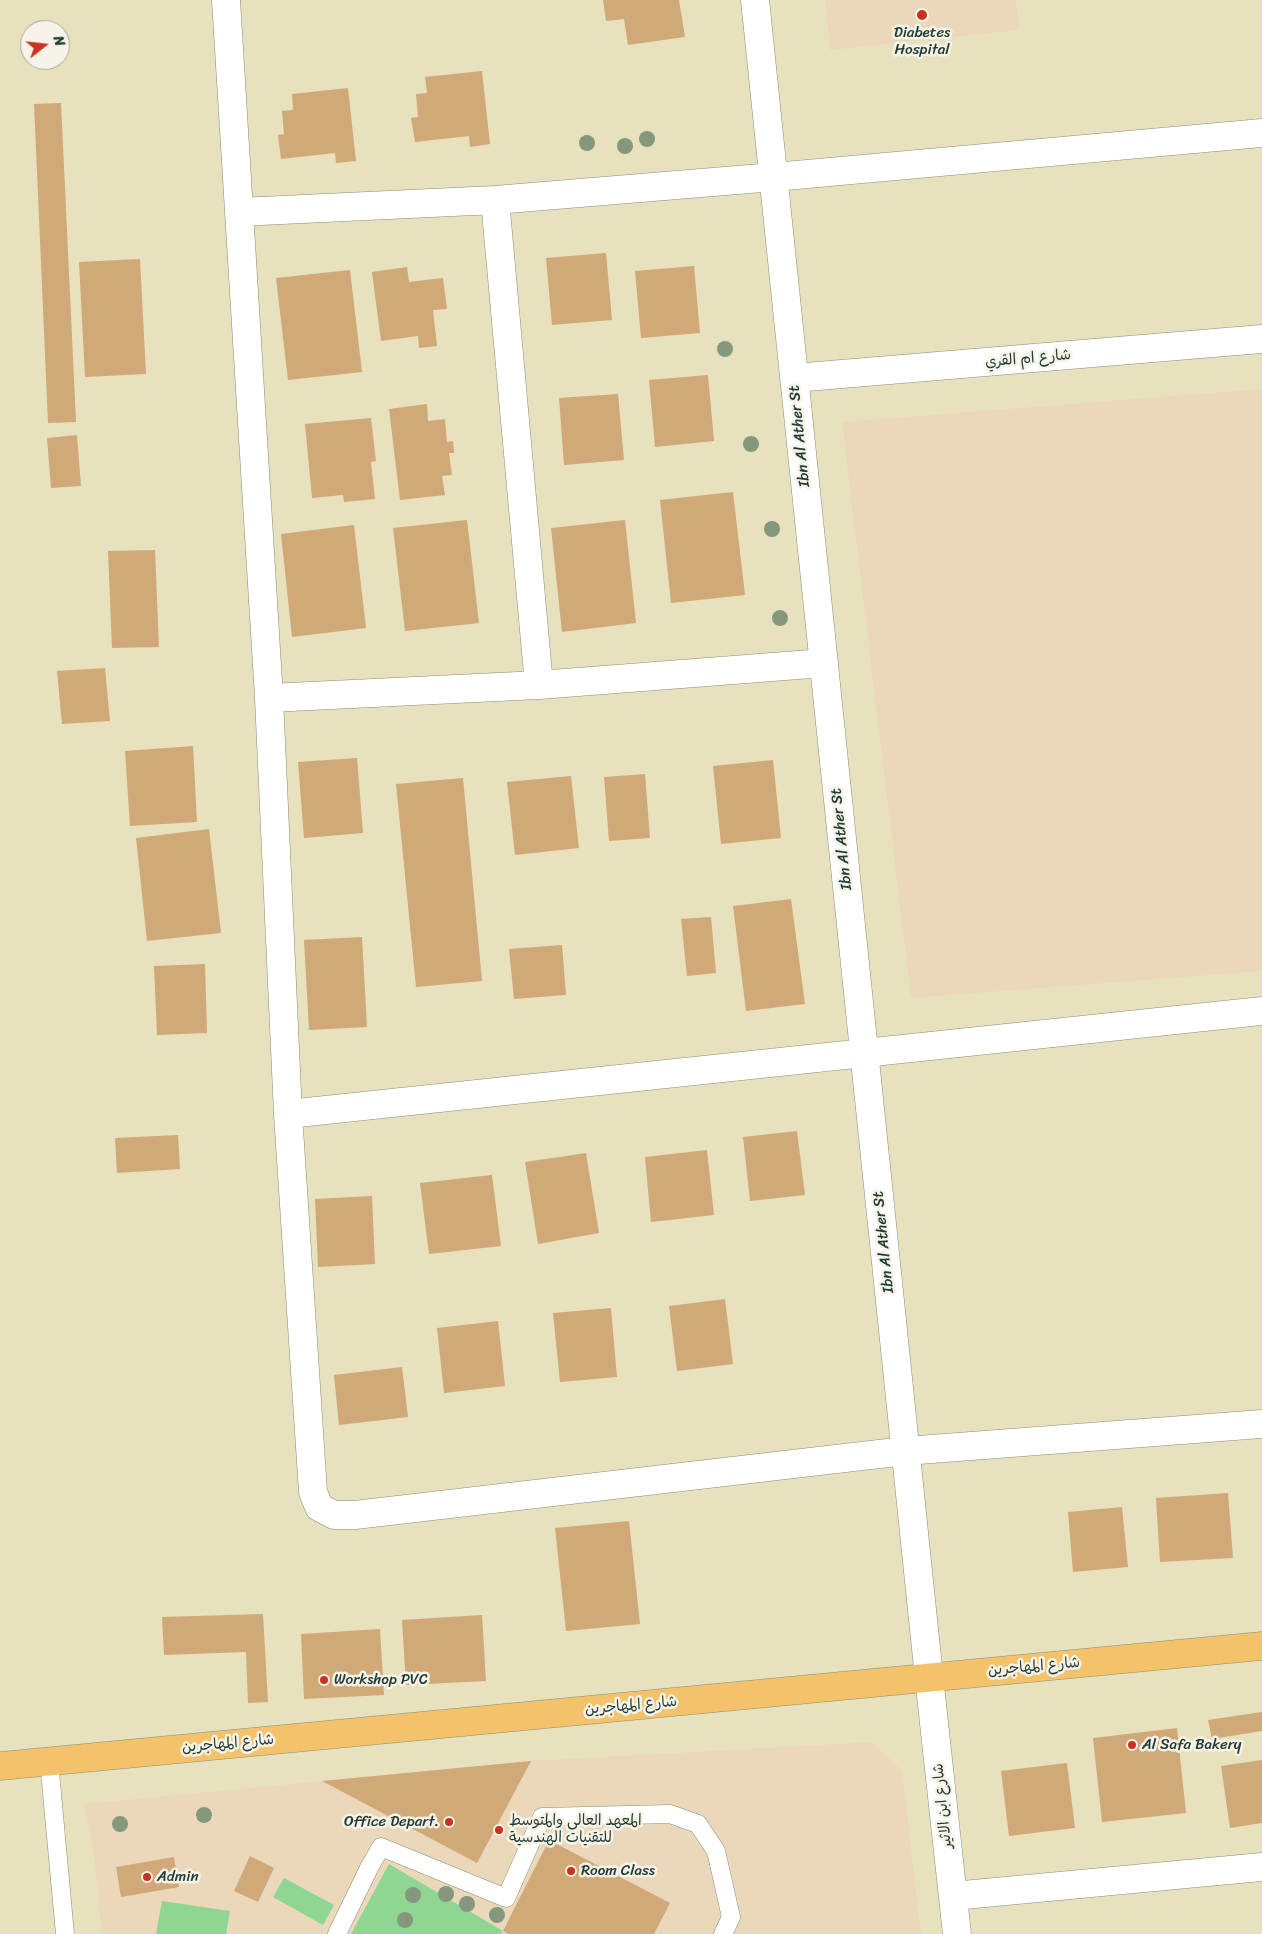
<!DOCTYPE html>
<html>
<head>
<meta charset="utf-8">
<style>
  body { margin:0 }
  #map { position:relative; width:1262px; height:1934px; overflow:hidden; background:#e7e1be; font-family:Sriracha,sans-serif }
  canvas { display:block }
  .north { position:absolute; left:20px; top:20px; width:50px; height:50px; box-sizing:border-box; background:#f7f3e8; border:1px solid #a1aaa0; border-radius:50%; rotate:74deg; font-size:14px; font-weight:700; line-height:20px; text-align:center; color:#1f3d34 }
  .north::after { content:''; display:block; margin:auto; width:18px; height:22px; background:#c8321e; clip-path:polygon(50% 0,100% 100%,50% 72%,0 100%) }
</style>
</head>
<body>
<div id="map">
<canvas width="1262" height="1934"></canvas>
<div class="north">N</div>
</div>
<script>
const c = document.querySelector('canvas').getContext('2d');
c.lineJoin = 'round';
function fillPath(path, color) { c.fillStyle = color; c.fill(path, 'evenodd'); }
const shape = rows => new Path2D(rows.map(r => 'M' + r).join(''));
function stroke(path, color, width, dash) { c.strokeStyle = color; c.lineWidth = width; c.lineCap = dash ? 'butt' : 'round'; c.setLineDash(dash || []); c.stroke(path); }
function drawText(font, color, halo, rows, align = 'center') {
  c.font = font + ' Sriracha,"Playpen Sans Arabic",sans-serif'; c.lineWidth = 5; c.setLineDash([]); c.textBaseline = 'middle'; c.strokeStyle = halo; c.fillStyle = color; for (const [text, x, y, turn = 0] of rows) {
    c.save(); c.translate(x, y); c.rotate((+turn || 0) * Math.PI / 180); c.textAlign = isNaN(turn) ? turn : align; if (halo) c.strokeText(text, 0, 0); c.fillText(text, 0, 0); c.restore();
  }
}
const built = shape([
  [825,0,1016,0,1019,30,830,50],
  [1262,389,1262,971,911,998,842,422],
  [872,1742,902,1771,921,1934,102,1934,94,1855,84,1804,531,1761]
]);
const green = shape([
  [389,1864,503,1931,501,1934,351,1934],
  [284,1878,334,1905,323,1925,273,1897],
  [162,1901,230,1911,226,1934,156,1934]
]);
const building = shape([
  [603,0,679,0,685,37,628,45,624,19,606,21],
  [482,71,490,144,470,147,469,136,415,142,411,118,418,117,416,94,427,93,425,77],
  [348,88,356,161,336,163,335,153,281,159,278,135,284,134,282,111,293,110,292,94],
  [61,103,76,422,48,423,34,104],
  [606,253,612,320,552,325,546,258],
  [140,259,146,374,85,377,79,262],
  [694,266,700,333,641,338,635,271],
  [407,267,409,282,443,278,447,309,433,310,437,346,419,348,418,336,381,341,372,272],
  [350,270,362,372,288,380,276,278],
  [708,375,714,441,655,447,649,380],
  [618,394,624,460,564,465,559,398],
  [427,404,428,421,445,419,447,442,453,441,454,453,449,453,452,475,442,476,445,495,400,500,389,409],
  [371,418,376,461,371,462,375,499,344,502,343,495,312,498,305,424],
  [77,435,81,486,51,488,47,438],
  [733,492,745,595,671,603,660,500],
  [467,520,479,623,405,631,393,528],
  [625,520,636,623,562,632,551,528],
  [354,525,366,628,292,637,281,534],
  [155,550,159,647,112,648,108,551],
  [105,668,110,721,62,724,57,671],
  [193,746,197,822,130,826,125,751],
  [357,758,363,833,304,838,298,762],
  [773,760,781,838,721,844,713,766],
  [645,774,650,838,609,841,604,777],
  [571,776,579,848,515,855,507,782],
  [463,778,482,981,416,987,396,784],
  [209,829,221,933,147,941,136,838],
  [791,899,805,1004,746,1011,733,906],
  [711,917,716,973,687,976,681,919],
  [362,937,367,1027,309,1030,304,940],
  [562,945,566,995,514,999,509,949],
  [205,964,207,1033,157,1035,154,966],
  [797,1131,805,1195,750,1201,743,1137],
  [178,1135,180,1169,117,1173,115,1138],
  [707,1150,714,1215,651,1222,645,1157],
  [586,1153,599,1233,538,1244,525,1162],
  [492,1175,501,1246,429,1254,420,1183],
  [372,1196,375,1264,318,1267,315,1199],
  [725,1299,733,1364,677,1371,669,1306],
  [611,1308,617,1377,560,1382,553,1313],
  [498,1321,505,1386,444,1393,437,1328],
  [402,1367,408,1417,339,1425,334,1375],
  [1228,1493,1233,1558,1160,1562,1156,1498],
  [1122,1507,1128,1567,1073,1572,1068,1512],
  [629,1521,640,1624,566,1631,555,1528],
  [263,1614,268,1702,248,1703,246,1652,164,1655,162,1617],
  [482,1615,486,1681,406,1685,402,1620],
  [380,1629,384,1695,304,1699,301,1634],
  [1262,1712,1262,1731,1212,1739,1208,1720],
  [1177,1728,1186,1813,1102,1822,1093,1738],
  [1262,1760,1262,1823,1230,1828,1221,1766],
  [531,1761,477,1863,322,1781],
  [1067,1763,1075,1828,1009,1836,1001,1771],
  [549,1840,670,1903,654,1934,509,1934,503,1931],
  [250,1856,274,1868,258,1902,234,1891],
  [174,1857,179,1887,121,1897,116,1867]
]);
const service = shape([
  [49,1761,65,1934],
  [337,1934,369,1868,381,1847,506,1898,542,1817,670,1814,698,1824,716,1851,731,1917,723,1934]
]);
const minor = shape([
  [226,0,269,698,539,685,824,663],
  [755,0,929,1677,957,1934],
  [495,200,539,685],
  [239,212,495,200,774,177,1262,133],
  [794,378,1262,339],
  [269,698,288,1114,313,1492,319,1507,334,1515,355,1515,905,1451,1262,1424],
  [288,1114,1262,1011],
  [953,1896,1262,1867]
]);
const primary = shape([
  [0,1766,1262,1646]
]);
const trees = [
  [647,139],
  [587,143],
  [625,146],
  [725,349],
  [751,444],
  [772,529],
  [780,618],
  [204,1815],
  [120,1824],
  [446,1894],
  [413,1895],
  [467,1904],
  [497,1915],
  [405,1920]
];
const markers = [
  [922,15,6,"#c8321e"],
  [324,1680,5,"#c8321e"],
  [1132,1745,5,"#c8321e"],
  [449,1822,5,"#c8321e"],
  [499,1830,5,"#c8321e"],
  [571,1871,5,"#c8321e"],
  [147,1877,5,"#c8321e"]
];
const poiNames = [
  ["Diabetes",922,33,"center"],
  ["Hospital",922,50,"center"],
  ["Workshop PVC",334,1680],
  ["Al Safa Bakery",1142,1745],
  ["المعهد العالي والمتوسط",509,1821],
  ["للتقنيات الهندسية",509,1838],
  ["Office Depart.",439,1822,"right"],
  ["Room Class",581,1871],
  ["Admin",157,1877]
];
const streetNames = [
  ["شارع ام القري",1028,359,-5],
  ["Ibn Al Ather St",800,436,-96],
  ["Ibn Al Ather St",842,839,-96],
  ["Ibn Al Ather St",884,1242,-96],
  ["شارع المهاجرين",1034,1667,-5],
  ["شارع المهاجرين",631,1706,-5],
  ["شارع المهاجرين",228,1744,-5],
  ["شارع ابن الاثير",943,1806,-96]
];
fillPath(built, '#ebd8ba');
fillPath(green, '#8ed691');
fillPath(building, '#d1a877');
stroke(service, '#838f79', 19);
stroke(minor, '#838f79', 29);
stroke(primary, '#838f79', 29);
stroke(service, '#fff', 18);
stroke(minor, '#fff', 28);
stroke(primary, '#f4c26a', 28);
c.fillStyle = '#85987d';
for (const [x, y] of trees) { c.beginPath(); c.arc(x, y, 8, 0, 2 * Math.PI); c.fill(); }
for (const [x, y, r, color] of markers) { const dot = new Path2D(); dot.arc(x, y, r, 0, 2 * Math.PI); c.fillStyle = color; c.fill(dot); stroke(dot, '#f7f3e8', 2); }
drawText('15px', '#1f3d34', '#f7f3e8', poiNames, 'left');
drawText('15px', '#1f3d34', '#f7f3e8', streetNames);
</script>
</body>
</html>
